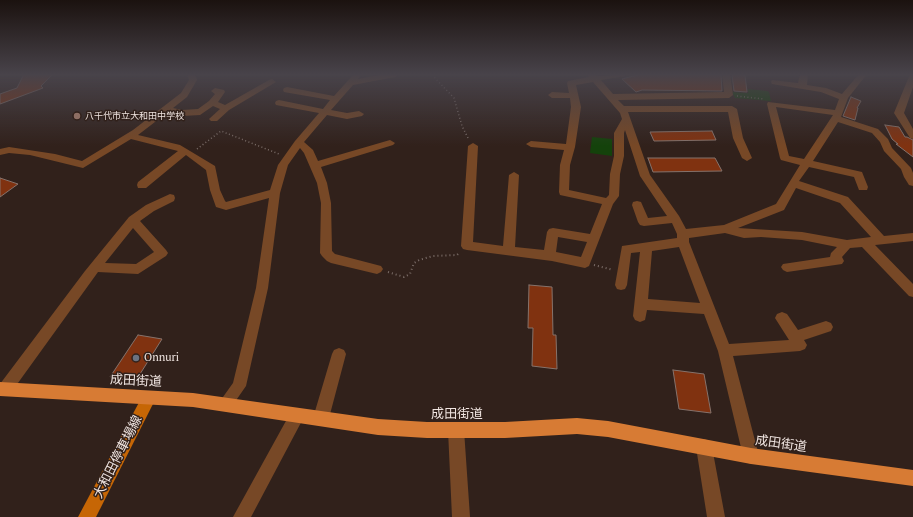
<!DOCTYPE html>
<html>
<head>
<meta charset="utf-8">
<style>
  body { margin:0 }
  canvas { display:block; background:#31211b }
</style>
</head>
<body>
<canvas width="913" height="517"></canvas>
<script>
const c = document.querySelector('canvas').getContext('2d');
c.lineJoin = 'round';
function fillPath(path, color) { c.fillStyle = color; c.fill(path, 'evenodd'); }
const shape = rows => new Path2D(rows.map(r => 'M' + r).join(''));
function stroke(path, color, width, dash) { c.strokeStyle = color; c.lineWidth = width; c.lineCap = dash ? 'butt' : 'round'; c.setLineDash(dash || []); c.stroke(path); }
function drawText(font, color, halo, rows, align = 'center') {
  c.font = font + ' "PT Serif","Noto Sans JP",serif'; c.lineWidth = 3; c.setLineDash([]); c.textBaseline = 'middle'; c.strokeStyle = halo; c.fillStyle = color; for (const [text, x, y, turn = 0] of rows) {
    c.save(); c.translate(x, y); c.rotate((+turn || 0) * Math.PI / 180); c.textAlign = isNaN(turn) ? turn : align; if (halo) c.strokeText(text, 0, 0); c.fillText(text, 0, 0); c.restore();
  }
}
const green = shape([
  [748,89,767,91,769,92,771,101,735,98,732,92,748,93],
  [592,137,612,139,612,156,590,153]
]);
const building = shape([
  [24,74,53,74,41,86,43,88,0,104,0,94,17,88,24,74],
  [641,74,721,74,722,91,642,90,636,92,622,79,641,74],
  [732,74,745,75,747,92,734,91,732,74],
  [851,97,861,101,857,108,858,108,855,120,843,116,851,97],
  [885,125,899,127,905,137,907,137,913,140,913,157,896,144,898,144,892,139,885,125],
  [712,131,716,140,654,141,650,132,712,131],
  [648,158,715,158,722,171,653,172,648,158],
  [0,178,18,184,0,197,0,178],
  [529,285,552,287,553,335,556,335,557,369,532,366,533,328,528,328,529,285],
  [138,335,162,339,135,382,110,377,138,335],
  [673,370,704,374,711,413,679,409,673,370]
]);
const pathFar1 = shape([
  [434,74,434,77,454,98,462,126,469,140],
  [737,96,764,99],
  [197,149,221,131,279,154]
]);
const path = shape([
  [594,265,613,270],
  [388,272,404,277,410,274,414,263,419,260,433,256,457,255,460,252]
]);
const minor = shape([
  [187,74,195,74,197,80,187,97,173,108,182,110,198,109,209,101,215,94,211,91,215,88,224,90,225,92,218,102,225,105,269,80,272,79,276,82,229,110,217,121,211,121,209,119,220,109,213,106,200,115,182,116,168,112,138,135,180,145,215,166,220,190,225,201,226,202,270,190,278,165,295,141,319,113,276,105,275,103,276,101,279,100,323,109,330,100,284,92,283,90,284,88,287,87,334,96,354,74,362,74,358,79,383,74,399,74,395,77,353,85,331,110,347,113,359,111,364,114,362,116,347,119,327,115,304,142,313,150,318,161,390,140,395,143,393,145,321,167,327,183,331,203,332,251,335,254,381,266,383,269,381,272,377,274,331,263,327,261,322,256,320,253,321,203,317,183,304,153,300,148,288,165,280,193,268,288,246,386,230,409,225,411,220,409,218,404,233,383,256,288,269,198,226,210,216,207,210,190,206,170,186,155,146,188,138,188,137,185,138,182,178,151,131,139,83,168,30,155,9,153,0,155,0,149,9,147,55,154,82,161,133,130,181,93,189,80,187,74],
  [587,74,595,74,597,76,626,74,625,76,601,80,613,94,724,92,722,74,730,74,733,95,729,98,618,100,624,106,732,106,737,109,743,138,752,158,747,161,742,158,733,138,728,112,628,112,650,175,679,216,686,229,724,225,776,204,800,165,781,160,780,158,767,104,768,102,835,110,839,99,821,92,772,84,771,82,772,80,798,83,800,74,808,74,807,85,826,88,842,94,859,74,867,74,848,98,841,117,878,129,888,139,892,148,911,168,913,173,913,186,909,185,904,177,901,169,884,151,880,142,872,133,838,122,813,161,862,172,868,187,867,190,859,190,854,177,809,167,799,181,848,197,884,236,913,233,913,241,875,245,913,284,913,297,909,296,862,247,850,248,842,257,844,261,842,264,787,272,783,270,781,267,783,264,830,257,831,253,837,247,802,240,761,237,744,238,725,233,689,238,689,242,729,344,789,340,775,318,777,314,782,312,787,314,798,330,826,321,831,323,833,327,831,331,804,340,807,345,805,349,800,351,733,356,759,456,757,462,751,464,745,462,743,456,718,351,704,314,647,310,645,320,640,322,635,320,633,316,640,252,631,253,627,285,625,289,621,290,617,289,615,285,622,246,677,238,677,234,672,223,644,226,640,225,638,222,632,205,633,202,637,201,641,202,648,218,667,216,640,176,625,130,624,133,624,156,620,174,619,196,613,204,589,266,585,268,552,261,467,250,463,249,461,246,468,146,473,143,478,146,473,242,503,246,509,175,514,172,519,175,515,247,544,250,547,232,549,229,553,228,590,234,602,204,560,195,559,192,560,165,564,150,531,147,526,144,531,141,566,144,571,107,570,98,552,98,548,95,552,92,569,93,567,83,568,81,589,77,587,74],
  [593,82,620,113,622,119,614,133,614,156,610,174,609,195,606,198,569,190,570,165,575,147,581,107,576,85,593,82],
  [776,107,833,115,804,159,789,156,776,107],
  [796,188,840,203,871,237,847,240,802,232,738,228,784,210,796,188],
  [558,237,587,242,581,257,556,252,558,237],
  [679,247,700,303,648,299,652,251,679,247],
  [910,74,913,74,913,87,904,113,913,129,913,139,910,138,894,113,910,74],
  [170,194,174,195,175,198,174,201,154,211,140,221,166,250,168,253,166,256,138,274,98,272,10,394,5,396,0,394,0,384,85,271,129,217,146,205,170,194],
  [133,228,154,252,136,264,105,263,133,228],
  [339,348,344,350,346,354,329,418,326,423,321,425,316,423,313,418,332,354,334,350,339,348],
  [297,408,302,410,305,415,251,517,233,517,292,410,297,408],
  [456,422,461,425,464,430,470,517,452,517,448,430,451,425,456,422],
  [704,439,710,441,712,447,725,517,707,517,696,447,698,441,704,439]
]);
const major = shape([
  [149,391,154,393,156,398,96,517,78,517,144,393,149,391]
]);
const highway = shape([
  [0,382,193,393,378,419,427,422,505,422,577,418,608,421,751,448,913,470,913,486,751,464,608,437,577,434,505,438,427,438,378,435,193,407,0,396,0,382]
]);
const markers = [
  [77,116,4,"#8d6e63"],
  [136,358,4,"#6b7280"]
];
const farPoinames = [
  ["八千代市立大和田中学校",85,116]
];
const poiNames = [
  ["Onnuri",144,358]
];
const nearStreetnames = [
  ["成田街道",136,381,3],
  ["成田街道",457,414],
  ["成田街道",781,444,8],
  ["大和田停車場線",118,457,-63]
];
fillPath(green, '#14420b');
fillPath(building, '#803210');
stroke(building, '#85726b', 1);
stroke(pathFar1, '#7b6d68', 1.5, [1, 2.5]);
stroke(path, '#7b6d68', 2, [1, 3]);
fillPath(minor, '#774826');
fillPath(major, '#c66605');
fillPath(highway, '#d77b34');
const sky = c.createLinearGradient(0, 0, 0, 146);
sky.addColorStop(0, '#1b120f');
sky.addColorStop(0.51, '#48434a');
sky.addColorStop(1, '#48434a00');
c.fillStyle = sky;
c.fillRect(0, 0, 913, 146);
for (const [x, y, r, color] of markers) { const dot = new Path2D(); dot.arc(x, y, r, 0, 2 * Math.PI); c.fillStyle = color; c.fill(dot); stroke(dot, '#31211b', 1.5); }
drawText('9px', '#efe4e0', '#31211b', farPoinames, 'left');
drawText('11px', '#efe4e0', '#31211b', poiNames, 'left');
drawText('13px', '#efe4e0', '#31211b', nearStreetnames);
</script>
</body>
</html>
